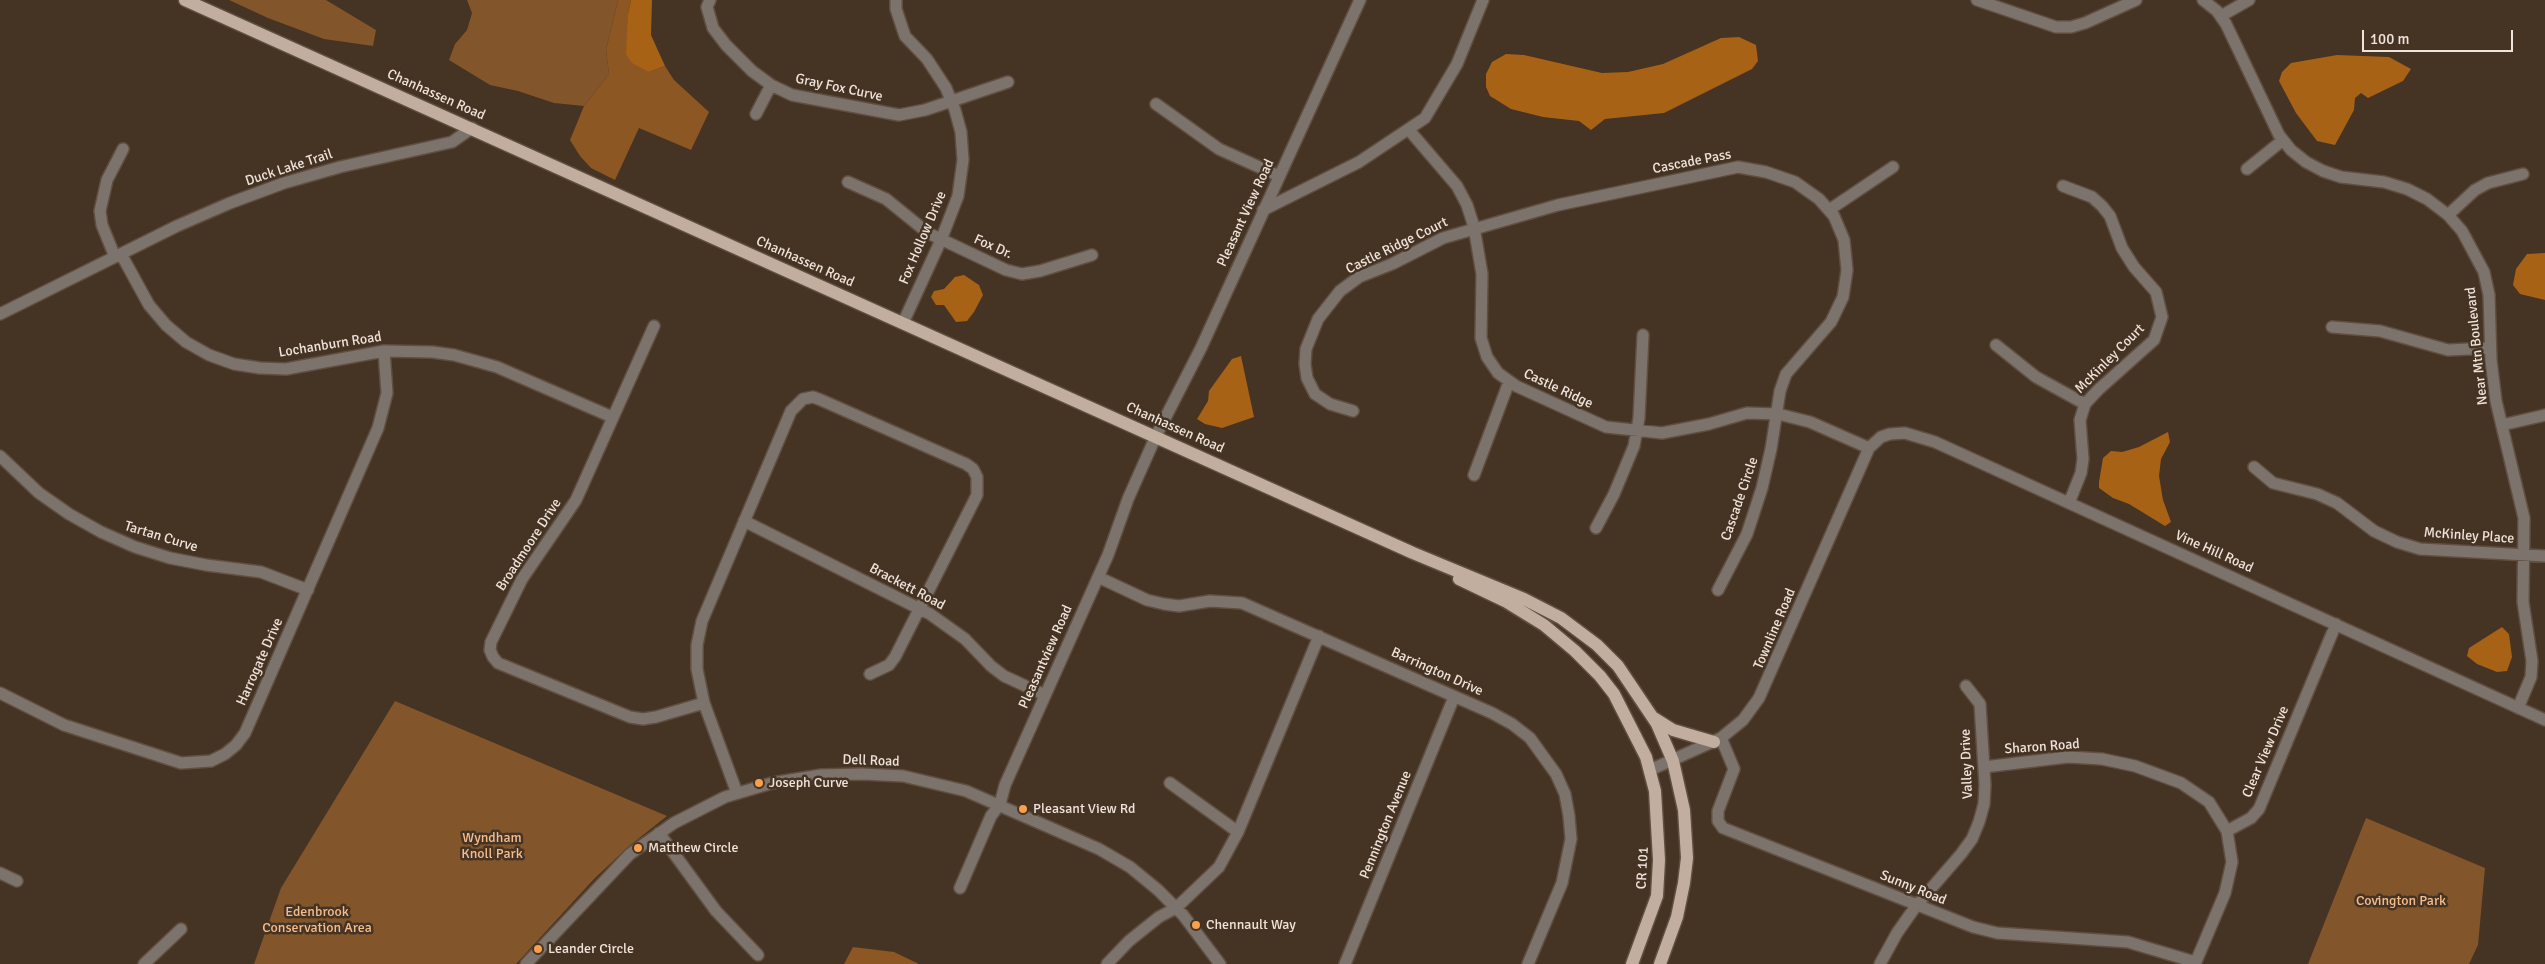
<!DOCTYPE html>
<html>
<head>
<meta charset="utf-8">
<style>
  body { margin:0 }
  #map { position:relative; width:2545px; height:964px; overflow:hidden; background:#453324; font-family:Signika,sans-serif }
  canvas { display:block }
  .scale { position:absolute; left:2362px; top:30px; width:151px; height:22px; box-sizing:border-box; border:2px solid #efe3da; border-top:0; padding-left:6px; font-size:15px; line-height:18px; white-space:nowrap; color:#efe3da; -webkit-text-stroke:4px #453324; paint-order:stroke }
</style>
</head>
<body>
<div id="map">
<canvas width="2545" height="964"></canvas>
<div class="scale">100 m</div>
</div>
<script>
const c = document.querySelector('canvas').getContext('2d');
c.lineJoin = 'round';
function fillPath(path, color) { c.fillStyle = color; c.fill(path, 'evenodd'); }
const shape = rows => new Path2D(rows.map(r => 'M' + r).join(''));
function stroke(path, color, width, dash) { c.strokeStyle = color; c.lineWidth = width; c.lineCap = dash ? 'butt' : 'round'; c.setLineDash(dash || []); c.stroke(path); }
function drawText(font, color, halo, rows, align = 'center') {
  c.font = font + ' Signika,sans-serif'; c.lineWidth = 5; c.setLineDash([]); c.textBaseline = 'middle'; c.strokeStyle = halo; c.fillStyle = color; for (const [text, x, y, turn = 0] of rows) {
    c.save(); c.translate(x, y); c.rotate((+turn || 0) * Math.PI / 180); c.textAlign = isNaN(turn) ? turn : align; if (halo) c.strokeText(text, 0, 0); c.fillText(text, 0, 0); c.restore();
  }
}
const green = shape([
  [229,0,326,0,376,30,373,46,324,39,268,18],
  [467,0,618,0,606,50,609,74,584,106,554,103,518,91,490,85,449,60,455,44,467,30,472,13],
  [395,701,667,816,628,847,594,879,516,964,254,964,281,888],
  [2366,818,2485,868,2478,945,2469,964,2308,964]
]);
const forest = shape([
  [618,0,631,0,628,14,649,72,665,66,674,80,709,112,691,150,639,128,615,180,591,168,580,156,570,140,584,106,609,74,606,50],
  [853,947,894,952,919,964,844,964]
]);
const water = shape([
  [631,0,652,0,651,35,665,66,649,72,632,63,626,54,628,14],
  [1739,37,1756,45,1758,61,1752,69,1664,113,1605,119,1591,130,1579,121,1543,117,1511,109,1490,96,1486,87,1486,74,1492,62,1506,54,1524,55,1602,73,1628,72,1663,64,1721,38],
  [2337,55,2389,57,2411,69,2403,81,2368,98,2361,93,2355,98,2354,110,2335,145,2317,141,2296,113,2279,81,2282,72,2291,63],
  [2545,253,2545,300,2520,294,2513,285,2516,269,2527,254],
  [964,275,979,285,983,295,974,312,967,321,956,322,944,305,936,305,931,297,934,291,944,289,955,277],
  [1241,356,1254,417,1222,428,1205,424,1197,419,1208,401,1209,391,1232,359],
  [2168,432,2170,442,2161,459,2159,476,2163,500,2171,522,2165,526,2129,504,2113,498,2099,488,2099,482,2103,458,2111,451,2122,452,2139,447],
  [2502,627,2509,634,2512,657,2507,671,2497,672,2477,664,2467,656,2469,648]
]);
const minor = shape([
  [710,0,707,7,713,28,726,45,752,71,771,85,792,95,899,115,925,110,1008,82],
  [896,0,896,9,905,36,927,59,946,88,955,110,961,132,963,160,958,196,941,240,903,323],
  [1977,0,2056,27,2071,27,2085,23,2136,0],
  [2203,0,2217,11,2226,24,2279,135,2291,150,2306,162,2323,171,2341,177,2384,182,2407,189,2427,199,2448,215,2462,231,2484,272,2489,295,2491,360,2496,401,2524,518,2523,602,2532,661,2531,677,2518,708],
  [2221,16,2249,0],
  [1156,104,1219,149,1279,176],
  [756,114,771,85],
  [1409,130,1457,186,1467,205,1474,227,1482,274,1481,338,1487,357,1498,373,1516,386,1606,427,1662,433,1709,424,1747,413,1778,414,1810,422,1869,448],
  [2247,169,2283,140],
  [848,182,886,199,928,233,1006,270,1022,274,1040,271,1092,255],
  [2063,186,2092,197,2102,206,2110,216,2122,248,2134,267,2156,292,2162,317,2154,340,2098,390,2085,404,2080,420,2083,459,2081,473,2069,503],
  [1263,210,1359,162,1425,118,1457,64,1483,0],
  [1829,210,1893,167],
  [2448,215,2475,190,2488,183,2523,174],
  [121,254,149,305,166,325,186,342,209,355,234,364,260,368,286,369,384,351,432,352,454,355,497,367,612,417],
  [115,257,102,225,100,211,107,180,123,149],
  [0,314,177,226,230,203,284,183,340,167,452,142,472,128],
  [654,326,576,500,522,579,491,642,490,650,493,657,498,663,630,717,643,719,656,717,704,703],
  [2332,327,2380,331,2448,350,2490,348],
  [1996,345,2036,377,2085,404],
  [1353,411,1330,404,1315,394,1307,378,1305,364,1306,349,1318,319,1340,291,1359,277,1392,264,1443,238,1558,205,1738,167,1766,172,1795,182,1819,199,1834,216,1844,240,1847,270,1843,297,1831,322,1786,374,1780,391,1771,449,1762,488,1747,534,1718,590],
  [2502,425,2545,415],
  [0,456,39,493,69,514,101,532,135,547,170,558,206,565,261,572,308,590],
  [2254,467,2273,483,2317,494,2337,503,2374,531,2397,542,2420,549,2545,556],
  [1474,475,1509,382],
  [744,521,930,614,965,639,991,666,1004,676,1045,695],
  [1596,528,1614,494,1634,446,1639,418,1643,335],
  [1098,577,1147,600,1164,604,1179,606,1210,601,1242,603,1492,713,1512,724,1530,738,1556,774,1565,794,1569,816,1571,839,1562,883,1528,964],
  [0,693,64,725,181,763,211,761,225,754,236,745,245,733,378,428,387,393,384,351],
  [1721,738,1734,769,1718,811,1718,821,1723,828,1973,927,1997,933,2128,942,2195,962],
  [1984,767,2068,757,2102,759,2135,766,2181,783,2209,802,2227,831,2232,862,2225,893,2195,964],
  [1650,770,1721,738,1743,720,1759,698,1869,448,1881,437,1890,434,1905,433,1935,442,2545,720],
  [1170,783,1238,832],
  [737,793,704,703,697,669,697,645,702,621,791,411,803,399,813,397,821,400,966,464,973,469,977,477,977,495,895,657,889,665,870,674],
  [2227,831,2251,818,2259,809,2336,624],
  [659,833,716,911,758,955],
  [0,873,17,881],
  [960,888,991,816,1000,804,1005,785,1108,555,1128,499,1156,436,1201,348,1360,0],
  [144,964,181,929],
  [526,964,630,854,674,823,725,797,772,783,821,775,862,774,903,776,966,791,1099,849,1130,867,1158,890,1183,915,1220,964],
  [1107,964,1129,941,1159,917,1176,908,1219,867,1238,832,1319,636],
  [1345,964,1454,697],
  [1880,964,1897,933,1916,906,1961,854,1972,839,1979,822,1984,804,1985,785,1980,704,1966,686]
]);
const major = shape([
  [185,0,1413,553,1524,599,1561,618,1597,645,1618,666,1657,724,1673,761,1684,810,1687,858,1684,883,1677,917,1660,964],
  [1459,579,1505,601,1544,625,1575,651,1600,676,1614,694,1646,757,1655,791,1659,860,1657,896,1632,964],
  [1654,718,1673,730,1714,742]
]);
const markers = [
  [759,783,5,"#f8a04b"],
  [1023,809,5,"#f8a04b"],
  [638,848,5,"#f8a04b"],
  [1196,925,5,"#f8a04b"],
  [538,949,5,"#f8a04b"]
];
const streetNames = [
  ["Gray Fox Curve",839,88,12],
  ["Chanhassen Road",436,95,24],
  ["Cascade Pass",1692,162,-11],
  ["Duck Lake Trail",289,168,-18],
  ["Pleasant View Road",1246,213,-65],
  ["Fox Hollow Drive",923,238,-67],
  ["Castle Ridge Court",1397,246,-26],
  ["Fox Dr.",993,247,24],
  ["Chanhassen Road",805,262,24],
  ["Lochanburn Road",330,345,-9],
  ["Near Mtn Boulevard",2477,346,-96],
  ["McKinley Court",2110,359,-45],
  ["Castle Ridge",1558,389,25],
  ["Chanhassen Road",1175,428,24],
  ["Cascade Circle",1740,499,-71],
  ["McKinley Place",2469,536,4],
  ["Tartan Curve",161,537,17],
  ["Broadmoore Drive",529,545,-57],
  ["Vine Hill Road",2214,552,24],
  ["Brackett Road",907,587,28],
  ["Townline Road",1775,629,-67],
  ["Pleasantview Road",1046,657,-66],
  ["Harrogate Drive",260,662,-66],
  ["Barrington Drive",1437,672,24],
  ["Sharon Road",2042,747,-4],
  ["Clear View Drive",2266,752,-67],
  ["Dell Road",871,761,2],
  ["Valley Drive",1967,764,-92],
  ["Pennington Avenue",1386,825,-68],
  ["CR 101",1643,868,-87],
  ["Sunny Road",1913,888,22]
];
const poiNames = [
  ["Joseph Curve",769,783],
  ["Pleasant View Rd",1033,809],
  ["Matthew Circle",648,848],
  ["Chennault Way",1206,925],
  ["Leander Circle",548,949]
];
const parkNames = [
  ["Wyndham",492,838],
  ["Knoll Park",492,854],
  ["Covington Park",2401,901],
  ["Edenbrook",317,912],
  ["Conservation Area",317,928]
];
fillPath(green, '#82552b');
fillPath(forest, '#8c5722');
fillPath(water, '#a76216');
stroke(minor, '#604f41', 14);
stroke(major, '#604f41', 15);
stroke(minor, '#7c736c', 11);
stroke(major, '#c1ae9f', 12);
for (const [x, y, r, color] of markers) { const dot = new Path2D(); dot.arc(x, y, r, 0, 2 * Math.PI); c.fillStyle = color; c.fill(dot); stroke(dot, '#453324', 2); }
drawText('14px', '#efe3da', '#453324', streetNames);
drawText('14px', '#efe3da', '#453324', poiNames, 'left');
drawText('14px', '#f5bc8c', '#453324', parkNames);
</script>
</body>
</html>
